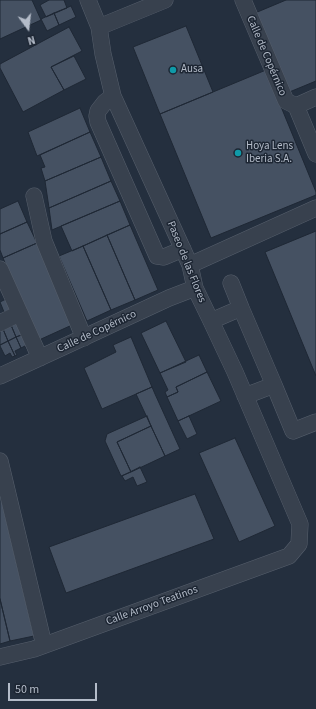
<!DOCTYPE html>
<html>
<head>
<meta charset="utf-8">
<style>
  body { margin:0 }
  #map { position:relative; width:316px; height:709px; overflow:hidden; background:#242f3e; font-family:"Source Sans 3",sans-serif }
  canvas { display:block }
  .north { position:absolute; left:8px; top:8px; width:40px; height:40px; -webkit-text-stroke:3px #1d2633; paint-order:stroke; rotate:165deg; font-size:11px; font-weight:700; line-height:16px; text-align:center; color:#b4bcc9 }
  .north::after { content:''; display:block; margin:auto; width:14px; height:18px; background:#b4bcc9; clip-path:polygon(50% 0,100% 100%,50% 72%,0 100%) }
  .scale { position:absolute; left:8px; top:683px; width:89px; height:18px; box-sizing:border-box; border:2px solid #b4bcc9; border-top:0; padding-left:5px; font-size:12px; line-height:14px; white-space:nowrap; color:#b4bcc9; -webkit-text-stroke:3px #1d2633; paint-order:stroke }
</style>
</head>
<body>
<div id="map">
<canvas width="316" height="709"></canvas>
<div class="north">N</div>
<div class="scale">50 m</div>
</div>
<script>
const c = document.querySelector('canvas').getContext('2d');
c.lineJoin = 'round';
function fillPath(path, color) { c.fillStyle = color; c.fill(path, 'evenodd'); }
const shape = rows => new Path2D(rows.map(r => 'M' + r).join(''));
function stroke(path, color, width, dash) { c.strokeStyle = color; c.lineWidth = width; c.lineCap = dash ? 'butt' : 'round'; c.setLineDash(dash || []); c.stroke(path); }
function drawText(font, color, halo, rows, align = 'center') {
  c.font = font + ' "Source Sans 3",sans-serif'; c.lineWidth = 3; c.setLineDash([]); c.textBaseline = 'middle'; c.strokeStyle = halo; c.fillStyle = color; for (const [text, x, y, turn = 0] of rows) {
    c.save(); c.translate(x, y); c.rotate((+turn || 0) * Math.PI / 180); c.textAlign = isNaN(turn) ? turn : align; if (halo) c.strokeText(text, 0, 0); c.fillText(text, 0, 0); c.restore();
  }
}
const building = shape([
  [0,0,32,0,41,20,0,39,0,0],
  [49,0,64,0,67,8,46,17,40,5,49,0],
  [286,0,316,0,316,81,287,93,255,13,286,0],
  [71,6,76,17,59,25,54,13,71,6],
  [54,13,59,25,47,31,41,19,54,13],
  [186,26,213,92,160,114,133,47,186,26],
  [69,27,82,51,51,67,64,90,23,112,0,68,0,64,69,27],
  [74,56,86,79,64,90,51,67,74,56],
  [266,70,316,192,316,195,211,238,160,114,266,70],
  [80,108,90,132,37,156,28,132,80,108],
  [90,132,101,157,45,181,41,168,45,167,40,155,90,132],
  [101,157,111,181,49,208,45,181,101,157],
  [111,181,120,201,52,230,49,208,111,181],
  [18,201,27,222,0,234,0,209,18,201],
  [120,201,130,225,72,251,61,226,120,201],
  [27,222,37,243,3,258,0,250,0,234,27,222],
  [130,225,158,290,135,300,107,235,130,225],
  [316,231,316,376,265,252,316,231],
  [107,235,135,300,111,310,83,246,107,235],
  [37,243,72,325,39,340,3,258,37,243],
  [83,246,111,310,87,321,59,256,83,246],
  [8,298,13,309,4,312,0,302,8,298],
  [166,321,186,362,160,373,141,333,166,321],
  [18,322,24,334,16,337,11,325,18,322],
  [11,325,16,337,8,341,3,329,11,325],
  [3,329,8,341,0,345,0,330,3,329],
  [24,334,31,348,27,350,25,346,21,348,16,337,24,334],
  [16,337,21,348,15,351,17,355,15,356,8,341,16,337],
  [131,337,152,387,102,409,84,368,116,352,113,345,131,337],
  [8,341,15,356,12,357,10,353,5,356,0,346,0,345,8,341],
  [199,355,207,372,176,387,178,392,167,397,165,392,168,390,160,373,199,355],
  [207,372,221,401,178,421,167,397,178,392,176,387,207,372],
  [152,387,155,394,180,449,165,456,136,394,152,387],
  [147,416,151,426,117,442,131,472,121,476,105,441,107,434,147,416],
  [189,416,197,434,187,439,178,421,189,416],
  [151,426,165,456,131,472,117,442,151,426],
  [235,438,275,526,239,542,199,453,235,438],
  [140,467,147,482,137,486,133,477,125,481,122,476,140,467],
  [0,493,34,636,10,641,0,599,0,493],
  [195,494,214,539,66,593,49,547,195,494],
  [0,599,10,641,0,644,0,599]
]);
const minor = shape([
  [243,0,286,101,296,106],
  [99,27,165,0],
  [113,96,105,102,98,111,97,116,98,122,157,256,164,257,183,249],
  [316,97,296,106,316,154],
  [34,196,44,241,84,338],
  [190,265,316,208],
  [0,269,40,358],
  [231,283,241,308],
  [211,321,241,308,274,385,245,396],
  [0,323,20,313],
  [0,376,35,360,169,298,195,288],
  [274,385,293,431,316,422],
  [0,461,44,645],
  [0,657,34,649,289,556,299,544,300,524,235,372,211,321,195,288,190,265,113,96,103,54,99,27,88,0]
]);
const markers = [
  [173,70,4,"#0f9aa8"],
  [238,153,4,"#0f9aa8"]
];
const streetNames = [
  ["Calle de Copérnico",266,56,67],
  ["Paseo de las Flores",186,262,68],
  ["Calle de Copérnico",97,332,-25],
  ["Calle Arroyo Teatinos",152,606,-20]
];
const poiNames = [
  ["Ausa",181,70],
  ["Hoya Lens",246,147],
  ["Iberia S.A.",246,160]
];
fillPath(building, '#455162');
stroke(building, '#1f2835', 1);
stroke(minor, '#565f6c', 17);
stroke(minor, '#38414e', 16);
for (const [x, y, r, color] of markers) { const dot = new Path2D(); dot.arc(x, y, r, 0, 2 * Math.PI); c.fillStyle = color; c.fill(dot); stroke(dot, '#1d2633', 1.5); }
drawText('11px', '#b4bcc9', '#1d2633', streetNames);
drawText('11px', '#b4bcc9', '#1d2633', poiNames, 'left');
</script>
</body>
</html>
